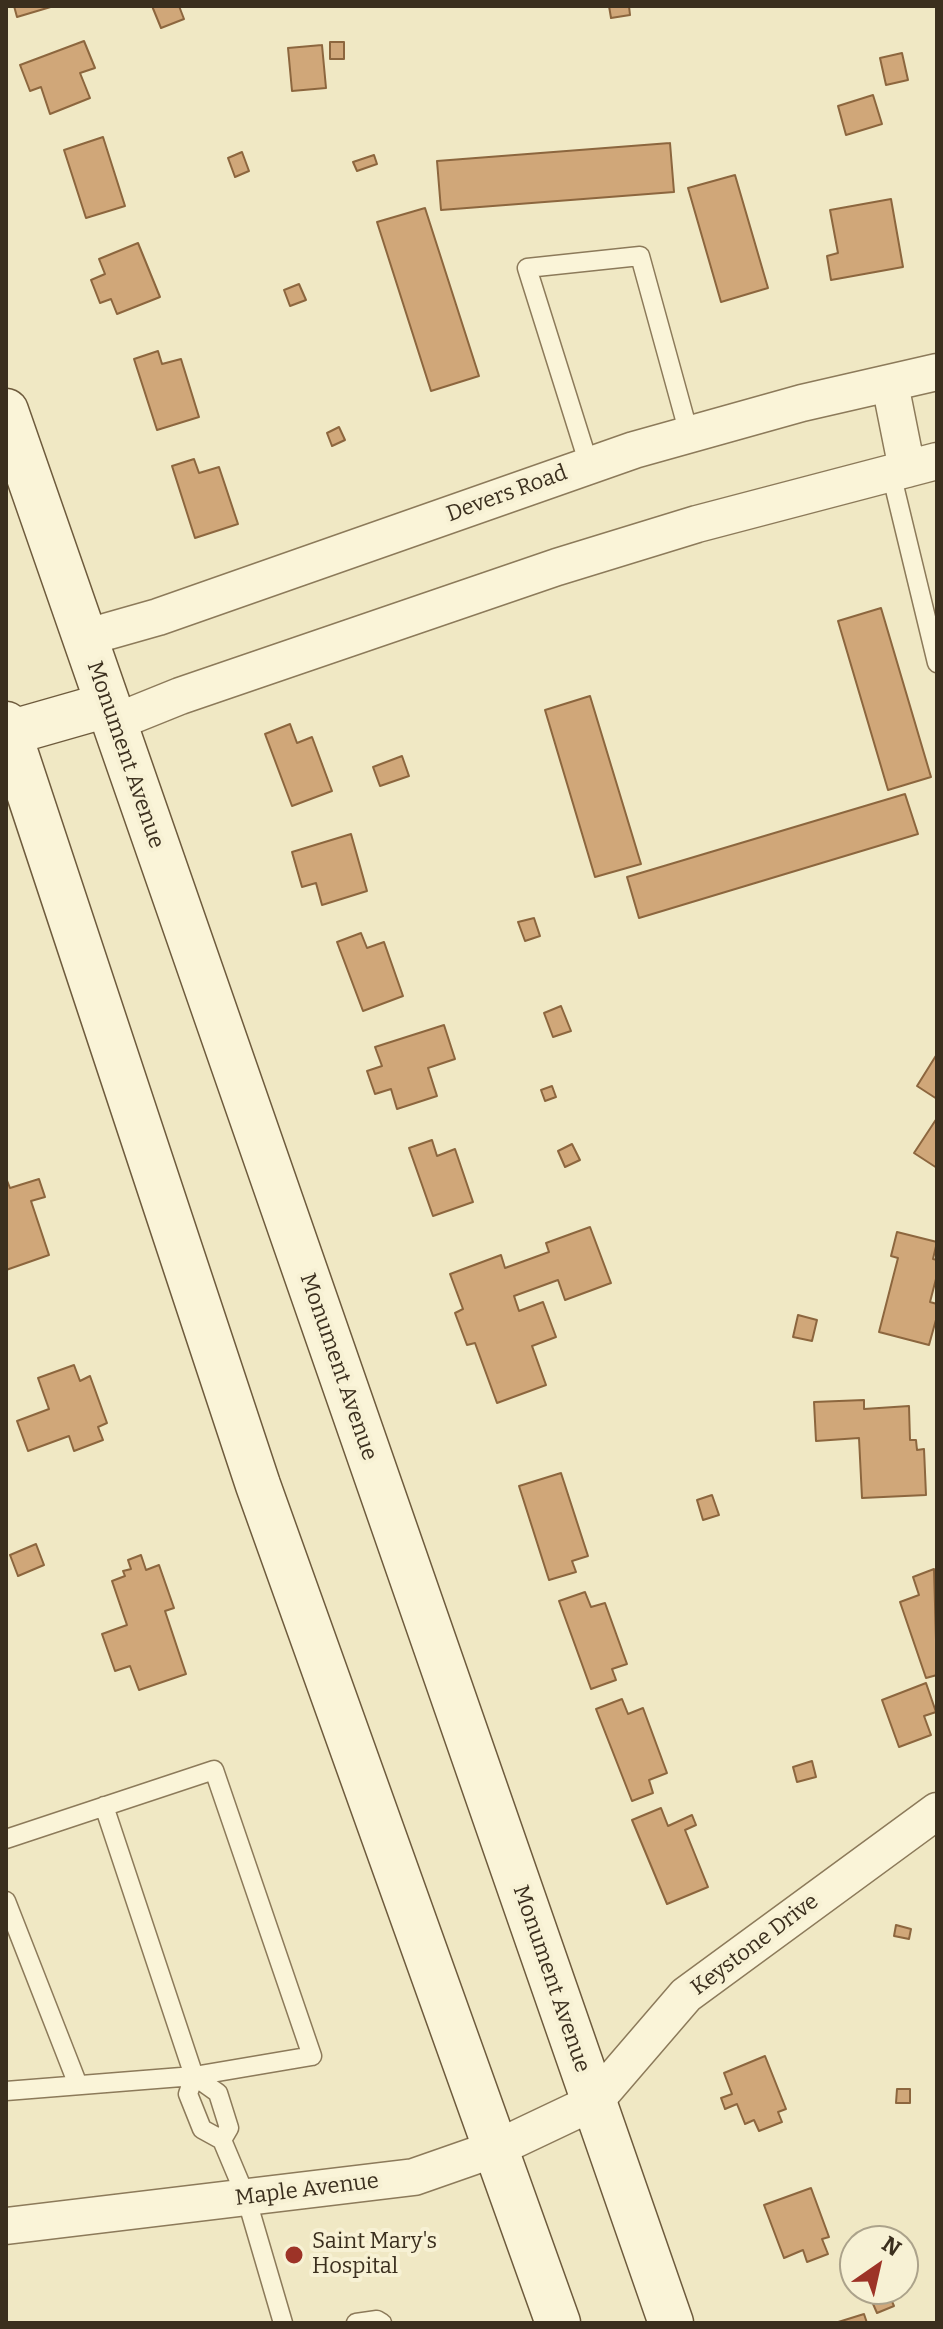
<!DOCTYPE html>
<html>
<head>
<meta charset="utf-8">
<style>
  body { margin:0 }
  #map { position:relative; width:943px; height:2329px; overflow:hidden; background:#f0e8c4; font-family:Bitter,serif }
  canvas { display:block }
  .frame { position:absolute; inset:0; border:8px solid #3b2f1e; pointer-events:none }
  .north { position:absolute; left:839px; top:2225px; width:80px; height:80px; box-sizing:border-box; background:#f7f1d4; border:2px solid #aca38b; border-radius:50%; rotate:34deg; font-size:22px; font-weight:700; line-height:32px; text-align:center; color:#3b2f1e }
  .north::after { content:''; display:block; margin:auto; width:28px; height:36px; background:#9d3327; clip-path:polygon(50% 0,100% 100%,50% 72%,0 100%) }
</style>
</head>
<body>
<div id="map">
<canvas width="943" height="2329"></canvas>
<div class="frame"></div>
<div class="north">N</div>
</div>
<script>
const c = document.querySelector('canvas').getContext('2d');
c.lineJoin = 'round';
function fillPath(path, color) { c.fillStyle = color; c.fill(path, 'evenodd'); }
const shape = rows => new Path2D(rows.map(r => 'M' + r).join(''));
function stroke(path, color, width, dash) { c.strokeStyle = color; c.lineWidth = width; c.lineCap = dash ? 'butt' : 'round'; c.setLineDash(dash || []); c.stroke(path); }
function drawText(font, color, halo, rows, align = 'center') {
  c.font = font + ' Bitter,serif'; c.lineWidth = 8; c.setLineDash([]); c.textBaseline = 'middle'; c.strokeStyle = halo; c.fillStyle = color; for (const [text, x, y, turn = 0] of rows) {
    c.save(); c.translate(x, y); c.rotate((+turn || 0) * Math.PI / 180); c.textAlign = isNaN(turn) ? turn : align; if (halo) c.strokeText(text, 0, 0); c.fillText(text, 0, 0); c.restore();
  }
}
const building = shape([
  [14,6,54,6,17,17,14,6],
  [152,6,179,6,184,19,161,28,152,6],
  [609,6,629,6,630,15,611,18,609,6],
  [84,41,95,68,80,73,90,98,50,114,41,87,30,91,20,65,84,41],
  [330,42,344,42,344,59,330,59,330,42],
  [322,45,326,88,292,91,288,48,322,45],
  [902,53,908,80,886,85,880,58,902,53],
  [873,95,882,124,846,135,838,106,873,95],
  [103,137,125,206,86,218,64,150,103,137],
  [670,143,674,192,441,210,437,161,670,143],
  [242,152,249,171,235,177,228,158,242,152],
  [374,155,377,164,357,171,353,162,374,155],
  [735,175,768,288,721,302,688,188,735,175],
  [891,199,903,267,831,280,827,256,838,253,830,210,891,199],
  [425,208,479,376,431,391,377,222,425,208],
  [138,243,160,297,117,314,111,299,100,303,91,280,105,274,99,259,138,243],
  [299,284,306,300,290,306,284,290,299,284],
  [158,351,162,364,181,359,199,417,157,430,134,359,158,351],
  [339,427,345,440,332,446,327,433,339,427],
  [194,459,199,473,219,467,238,524,195,538,172,466,194,459],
  [881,608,931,777,888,790,838,621,881,608],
  [590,696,641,864,595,877,545,710,590,696],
  [290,724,297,743,312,737,332,791,292,806,265,734,290,724],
  [402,756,409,776,380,786,373,767,402,756],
  [905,794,918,834,639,918,627,877,905,794],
  [351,834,367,891,322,905,316,883,302,887,292,852,351,834],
  [534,918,540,936,525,941,518,922,534,918],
  [361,933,367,948,384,942,403,996,363,1011,337,942,361,933],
  [561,1006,571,1031,553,1037,544,1013,561,1006],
  [444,1025,455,1059,428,1068,437,1096,397,1109,391,1089,375,1094,367,1071,382,1066,375,1047,444,1025],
  [937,1054,937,1099,917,1086,937,1054],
  [552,1086,556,1097,545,1101,541,1090,552,1086],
  [937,1118,937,1168,914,1153,937,1118],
  [432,1140,437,1156,455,1149,473,1202,433,1216,409,1148,432,1140],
  [572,1144,580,1160,565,1167,558,1151,572,1144],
  [6,1178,10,1188,39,1179,45,1197,31,1201,49,1255,6,1270,6,1178],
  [590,1227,611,1283,565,1300,558,1280,514,1296,519,1311,543,1302,556,1337,532,1346,546,1385,497,1403,475,1343,467,1345,455,1313,463,1309,450,1274,501,1255,505,1268,549,1252,546,1243,590,1227],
  [897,1232,937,1242,933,1259,937,1260,937,1275,930,1302,937,1304,937,1316,929,1345,879,1332,898,1258,891,1256,897,1232],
  [798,1315,817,1320,812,1341,793,1337,798,1315],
  [74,1365,80,1381,90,1376,107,1423,98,1427,103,1440,74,1451,69,1436,28,1451,17,1421,49,1409,38,1378,74,1365],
  [864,1400,864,1409,909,1406,910,1440,916,1440,917,1450,924,1449,926,1495,862,1498,859,1438,816,1441,814,1402,864,1400],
  [561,1473,588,1556,572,1561,576,1572,549,1580,519,1486,561,1473],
  [712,1495,719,1515,703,1520,697,1500,712,1495],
  [36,1544,44,1565,18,1576,10,1555,36,1544],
  [141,1555,146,1570,159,1565,174,1608,165,1611,186,1674,139,1690,130,1666,115,1671,102,1634,127,1625,112,1581,125,1576,123,1571,131,1569,128,1560,141,1555],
  [934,1569,937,1675,926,1678,900,1602,919,1595,913,1577,934,1569],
  [585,1592,591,1607,605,1603,627,1664,612,1669,616,1680,591,1689,559,1601,585,1592],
  [926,1683,936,1712,924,1716,931,1735,899,1747,882,1700,926,1683],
  [622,1699,628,1714,643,1708,667,1773,649,1780,653,1793,632,1801,596,1709,622,1699],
  [812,1761,816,1777,797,1782,793,1767,812,1761],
  [661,1808,668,1826,692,1815,696,1825,685,1830,708,1887,667,1904,632,1820,661,1808],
  [896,1925,911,1929,909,1939,894,1936,896,1925],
  [765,2056,786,2109,778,2112,782,2122,759,2131,754,2120,745,2124,737,2104,725,2109,721,2098,732,2094,724,2073,765,2056],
  [897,2089,910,2089,910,2103,896,2103,897,2089],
  [811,2188,829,2237,822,2239,828,2254,807,2262,803,2250,784,2258,764,2205,811,2188],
  [887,2290,894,2306,877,2313,870,2297,887,2290],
  [864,2314,867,2323,835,2323,864,2314]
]);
const lane = shape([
  [589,465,527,268,640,256,689,434],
  [891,473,937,663],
  [104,1806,194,2076,218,2093,229,2128,222,2140],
  [6,1839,214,1770,312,2056,194,2076,6,2091],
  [6,1901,78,2085],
  [194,2076,188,2094,202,2129,222,2140,246,2197,283,2323],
  [356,2323,377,2320,382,2323]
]);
const street = shape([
  [890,384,907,469],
  [84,638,158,617,634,450,802,403,937,372],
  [113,723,180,696,557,567,697,524,937,461],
  [6,2226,414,2177,497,2148,594,2102,686,1995,937,1811]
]);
const secondary = shape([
  [6,411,671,2323],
  [6,724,258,1485,558,2323],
  [9,733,107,705]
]);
const markers = [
  [294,2255,10,"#9d3327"]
];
const streetNames = [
  ["Devers Road",507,494,-20],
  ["Monument Avenue",125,755,71],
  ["Monument Avenue",338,1367,71],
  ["Keystone Drive",755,1945,-37],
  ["Monument Avenue",551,1979,71],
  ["Maple Avenue",307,2190,-7]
];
const poiNames = [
  ["Saint Mary's",312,2242],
  ["Hospital",312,2267]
];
fillPath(building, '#d0a779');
stroke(building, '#8c663e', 2);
stroke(lane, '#8c7a5a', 21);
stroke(street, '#8c7a5a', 39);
stroke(secondary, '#6e5b3d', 47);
stroke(lane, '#faf4d8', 18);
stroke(street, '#faf4d8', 36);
stroke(secondary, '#faf4d8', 44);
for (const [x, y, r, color] of markers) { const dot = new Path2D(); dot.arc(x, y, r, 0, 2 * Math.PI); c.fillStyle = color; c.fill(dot); stroke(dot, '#f7f1d4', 3); }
drawText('22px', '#3b2f1e', '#f7f1d4', streetNames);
drawText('22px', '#3b2f1e', '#f7f1d4', poiNames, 'left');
</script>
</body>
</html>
